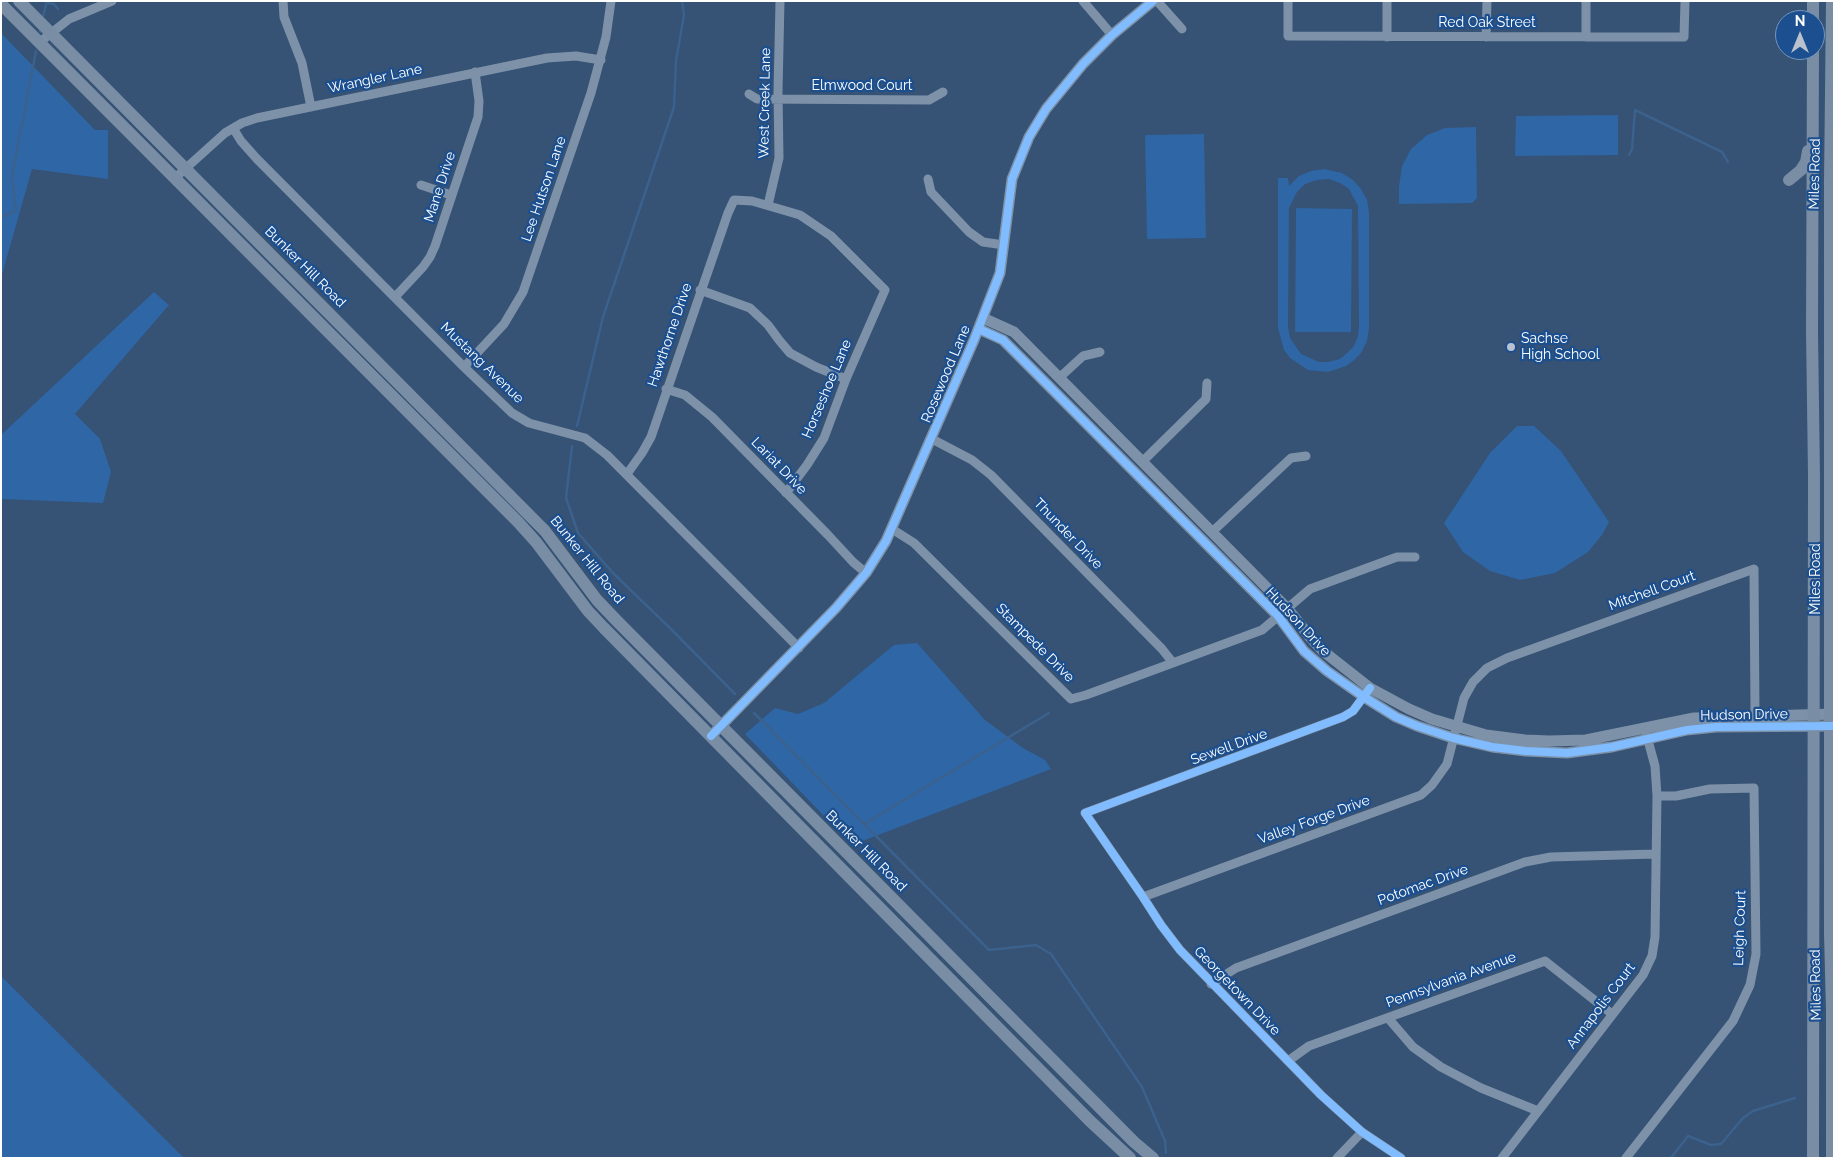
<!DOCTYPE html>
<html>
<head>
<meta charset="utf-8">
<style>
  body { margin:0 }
  #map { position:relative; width:1835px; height:1159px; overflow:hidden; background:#365274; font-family:Raleway,sans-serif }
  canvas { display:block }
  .frame { position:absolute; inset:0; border:2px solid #fff; pointer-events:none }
  .north { position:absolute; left:1775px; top:10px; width:50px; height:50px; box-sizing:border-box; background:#1b4f8f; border:1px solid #7695bc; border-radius:50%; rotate:0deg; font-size:14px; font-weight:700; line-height:20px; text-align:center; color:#fff }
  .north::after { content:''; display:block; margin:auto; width:18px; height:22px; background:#b9c2ce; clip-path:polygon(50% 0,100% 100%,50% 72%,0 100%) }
</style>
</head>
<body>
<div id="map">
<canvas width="1835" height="1159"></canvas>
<div class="frame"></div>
<div class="north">N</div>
</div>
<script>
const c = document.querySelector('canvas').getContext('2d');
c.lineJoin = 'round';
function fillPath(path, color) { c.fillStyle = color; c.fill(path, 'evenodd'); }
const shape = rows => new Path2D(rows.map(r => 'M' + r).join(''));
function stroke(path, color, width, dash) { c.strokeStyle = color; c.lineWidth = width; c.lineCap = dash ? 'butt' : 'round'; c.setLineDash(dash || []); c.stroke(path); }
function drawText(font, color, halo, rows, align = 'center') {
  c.font = font + ' Raleway,sans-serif'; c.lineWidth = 4.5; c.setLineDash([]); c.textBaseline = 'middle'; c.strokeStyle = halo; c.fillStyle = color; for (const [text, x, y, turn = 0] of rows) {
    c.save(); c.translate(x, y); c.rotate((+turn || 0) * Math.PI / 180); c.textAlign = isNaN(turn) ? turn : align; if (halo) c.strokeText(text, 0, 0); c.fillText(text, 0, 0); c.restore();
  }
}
const green = shape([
  [1,33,95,130,108,130,108,179,32,169,1,278],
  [1618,115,1618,155,1515,156,1516,116],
  [1476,127,1477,198,1472,203,1399,204,1399,187,1402,166,1411,149,1427,135,1445,128],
  [1204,134,1206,238,1147,239,1145,135],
  [1324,169,1342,173,1353,180,1361,189,1367,200,1369,212,1369,328,1367,341,1361,353,1354,360,1346,366,1328,372,1308,370,1290,358,1284,350,1278,328,1278,178,1288,178,1289,186,1299,176,1311,171],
  [1329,179,1340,183,1349,189,1358,206,1359,326,1358,336,1354,346,1347,353,1340,359,1328,362,1319,362,1301,354,1290,338,1288,327,1289,208,1297,192,1305,184,1317,180],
  [1296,208,1352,209,1351,332,1295,332],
  [154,292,169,305,75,414,100,439,111,472,103,503,1,499,1,435],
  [1517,426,1534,426,1561,451,1609,522,1602,535,1588,552,1555,573,1520,580,1490,571,1463,552,1444,523,1490,453],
  [917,643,985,720,1023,748,1045,760,1051,769,852,845,745,734,775,708,798,714,824,703,894,645],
  [1,976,184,1158,1,1158]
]);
const stream = shape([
  [47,3,54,4,58,9],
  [43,16,47,1],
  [40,32,40,31],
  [1629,155,1632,149,1635,110,1722,152,1728,162],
  [1,217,16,211,12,176,36,51],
  [577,426,603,317,674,107,676,61,684,15,682,1],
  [572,446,566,498,578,533,613,573,672,630,735,694],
  [754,713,989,950,1036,945,1051,954,1142,1087,1165,1141,1166,1153],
  [864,824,1049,713],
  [1671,1158,1688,1136,1711,1145,1721,1144,1743,1118,1753,1111,1795,1098]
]);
const minor = shape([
  [283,1,284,17,302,63,311,107],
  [1083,1,1112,35],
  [1157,1,1182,29],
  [1288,1,1288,36,1684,37,1685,1],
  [1586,1,1586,37],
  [1387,37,1387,1],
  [1486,37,1487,1],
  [40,42,69,19,112,1],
  [749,94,757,99,929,100,943,92],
  [233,128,241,141,257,159,464,367,512,413,529,423,585,438,607,455,799,648],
  [175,178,225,133,242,123,257,118,547,58,576,56,601,60],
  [928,179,931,192,969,232,983,242,1004,245],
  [421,185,451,195],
  [768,205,779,158,778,92,780,1],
  [700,290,750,308,768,325,779,340,790,353,816,367,846,379],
  [395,297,423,267,430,257,435,246,478,117,479,101,475,72],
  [464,367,504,324,523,292,591,93,606,37,611,1],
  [1059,378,1083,356,1100,352],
  [666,389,685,395,712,417,828,535,853,562,866,573],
  [932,439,972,460,991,475,1162,649,1173,663],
  [1143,461,1206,399,1207,383],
  [627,474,642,453,651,437,728,213,734,200,752,201,800,215,831,236,885,290,846,379,824,438,807,465,786,493],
  [892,529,914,543,1071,699,1086,695,1262,630,1310,589,1397,557,1415,557],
  [1212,532,1291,458,1306,456],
  [1367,692,1353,711,1343,717,1085,813,1143,897,1161,925,1180,950,1321,1095,1362,1132,1401,1158],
  [1143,897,1421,795,1432,785,1447,764,1464,698,1473,682,1487,668,1507,658,1754,569,1755,715],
  [1211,984,1236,968,1525,862,1551,857,1655,854],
  [1388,1018,1413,1047,1441,1067,1481,1088,1538,1111],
  [1288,1061,1309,1046,1545,961,1612,1014],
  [1337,1158,1362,1132],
  [1502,1158,1643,975,1652,956,1655,937,1657,796,1655,766,1646,733],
  [1626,1158,1733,1021,1750,985,1756,954,1754,788,1710,789,1676,796,1657,796]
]);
const tertiary = shape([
  [983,318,1014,332,1287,608,1310,637,1323,651,1370,688,1409,709,1432,719,1486,735,1525,740,1549,741,1586,740,1694,718,1834,714],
  [979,329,1003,340,1278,616,1304,651,1327,671,1364,697,1396,717,1417,726,1453,738,1492,747,1526,751,1567,753,1612,747,1687,730,1716,727,1834,726],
  [711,736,836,608,866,573,886,541,974,340,1000,273,1012,179,1029,137,1046,109,1083,64,1112,35,1153,1]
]);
const secondary = shape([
  [19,1,545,531,597,600,617,621,1134,1142,1153,1158],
  [1813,1,1813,20],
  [1832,1,1830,181,1830,934,1832,1010,1832,1158],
  [1,4,518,522,536,542,588,611,604,628,1090,1121,1130,1158],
  [1813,50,1812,331,1814,476,1813,1158],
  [1789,180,1801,170,1806,162,1808,151]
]);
const cycleway = shape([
  [979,329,1003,340,1278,616,1304,651,1327,671,1364,697,1396,717,1417,726,1453,738,1492,747,1526,751,1567,753,1612,747,1687,730,1716,727,1834,726],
  [1370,688,1353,711,1343,717,1085,813,1143,897,1161,925,1180,950,1321,1095,1362,1132,1401,1158],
  [711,736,836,608,866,573,886,541,974,340,1000,273,1012,179,1029,137,1046,109,1083,64,1112,35,1153,1]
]);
const markers = [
  [1511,347,5,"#b9c2ce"]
];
const streetNames = [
  ["Red Oak Street",1487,23],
  ["Wrangler Lane",375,79,-12],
  ["Elmwood Court",862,86],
  ["West Creek Lane",765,103,-89],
  ["Miles Road",1815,174,-89],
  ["Mane Drive",440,187,-72],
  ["Lee Hutson Lane",544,189,-71],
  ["Bunker Hill Road",305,267,45],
  ["Hawthorne Drive",670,335,-71],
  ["Mustang Avenue",482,363,44],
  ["Rosewood Lane",946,374,-67],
  ["Horseshoe Lane",827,389,-67],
  ["Lariat Drive",779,466,46],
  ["Thunder Drive",1068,534,46],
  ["Bunker Hill Road",587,560,51],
  ["Miles Road",1816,579,-90],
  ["Mitchell Court",1652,591,-20],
  ["Hudson Drive",1298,622,47],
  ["Stampede Drive",1035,643,45],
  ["Hudson Drive",1744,715,-1],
  ["Sewell Drive",1229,747,-20],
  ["Valley Forge Drive",1314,820,-20],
  ["Bunker Hill Road",866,851,45],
  ["Potomac Drive",1423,885,-20],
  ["Leigh Court",1740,928,-88],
  ["Pennsylvania Avenue",1451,980,-20],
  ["Miles Road",1816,985,-91],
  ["Georgetown Drive",1237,991,46],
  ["Annapolis Court",1601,1006,-53]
];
const poiNames = [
  ["Sachse",1521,339],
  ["High School",1521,355]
];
fillPath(green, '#2f66a5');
stroke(stream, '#3b618d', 2.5);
stroke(minor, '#7d92a8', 9);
stroke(tertiary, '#7d92a8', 11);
stroke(secondary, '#798da4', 12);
stroke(cycleway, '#80bcff', 8);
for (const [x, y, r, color] of markers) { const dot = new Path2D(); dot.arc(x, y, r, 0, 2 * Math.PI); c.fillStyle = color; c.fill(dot); stroke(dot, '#1b4f8f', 2); }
drawText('14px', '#fff', '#1b4f8f', streetNames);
drawText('14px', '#fff', '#1b4f8f', poiNames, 'left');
</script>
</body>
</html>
